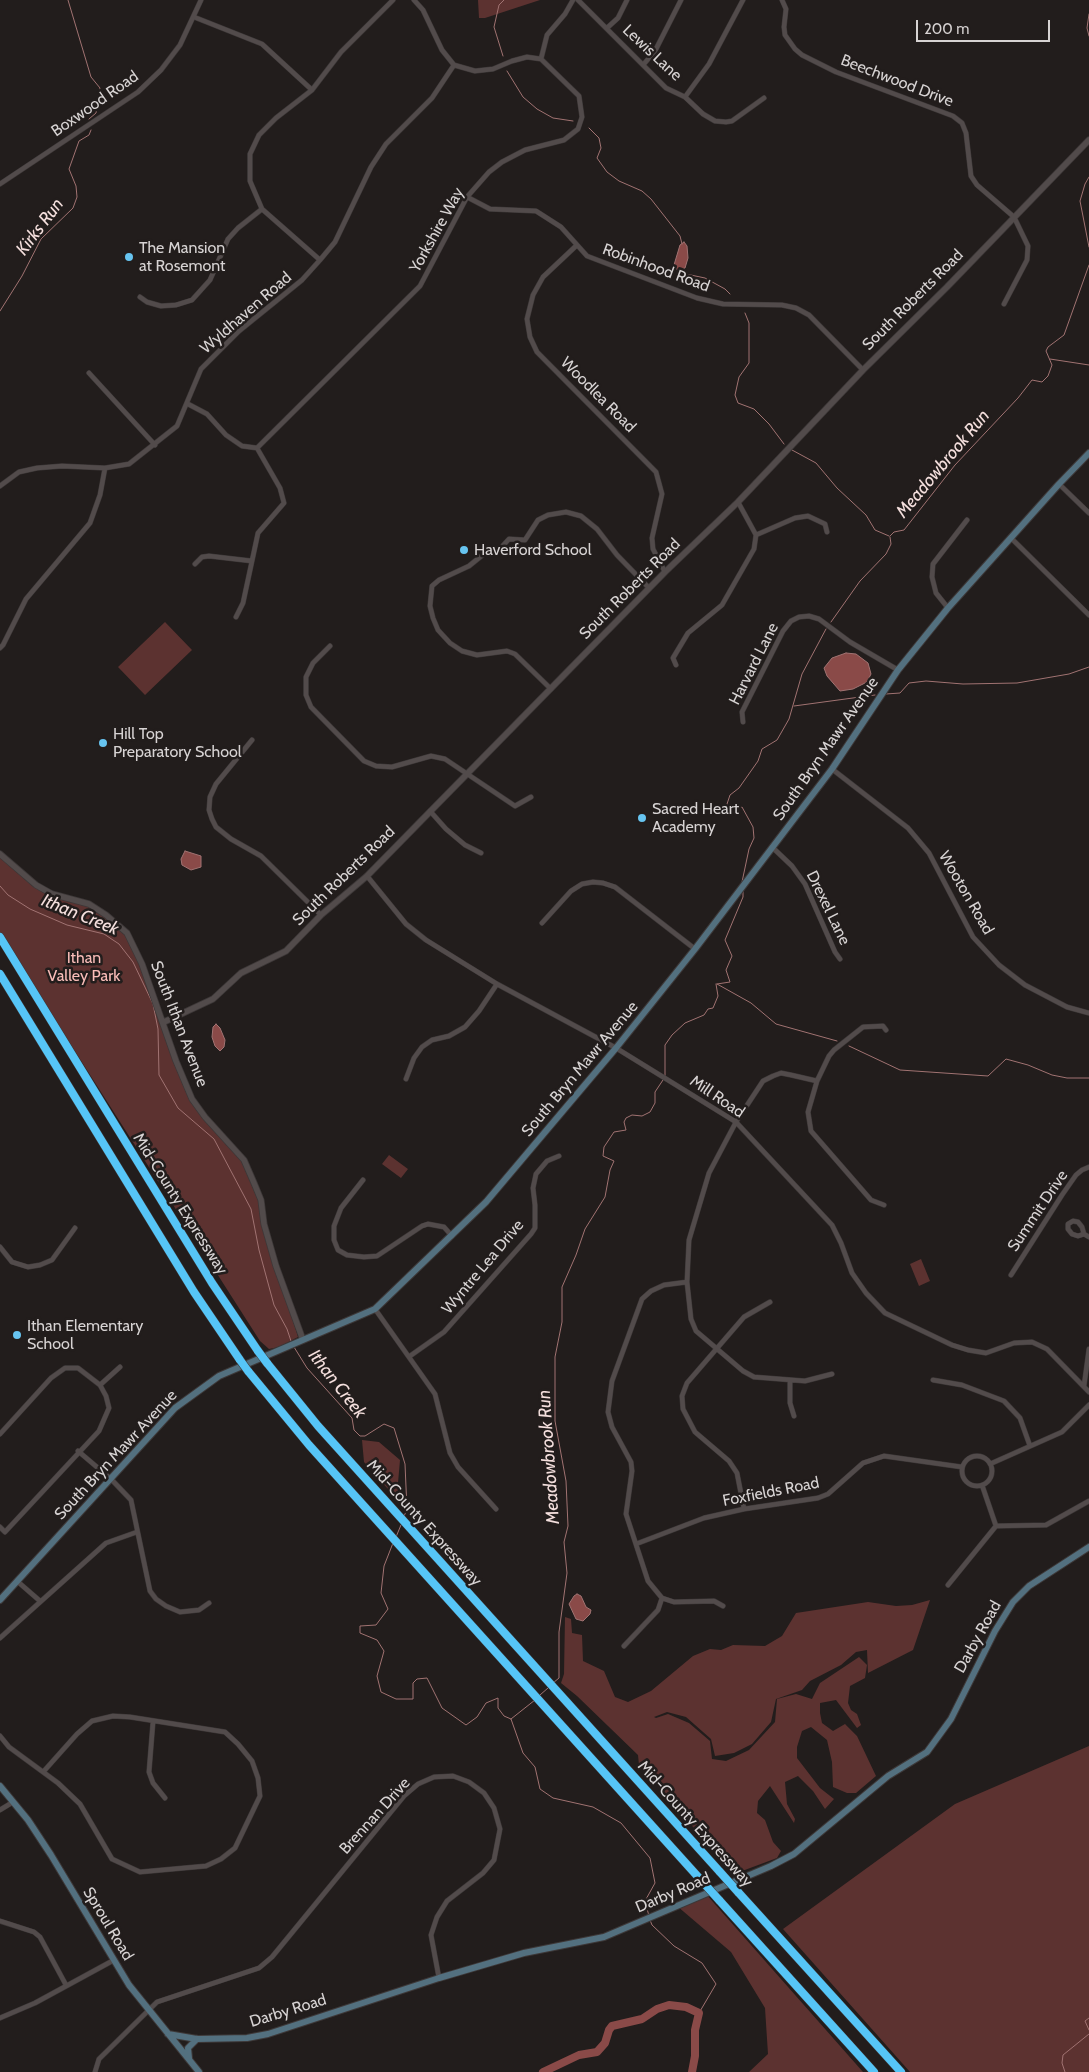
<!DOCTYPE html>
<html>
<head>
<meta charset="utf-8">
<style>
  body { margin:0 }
  #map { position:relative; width:1089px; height:2072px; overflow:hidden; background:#221d1c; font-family:Cabin,sans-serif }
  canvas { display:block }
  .scale { position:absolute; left:916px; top:20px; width:134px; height:22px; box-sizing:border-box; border:2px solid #d7d3d3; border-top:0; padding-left:6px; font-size:15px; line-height:18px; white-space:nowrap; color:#d7d3d3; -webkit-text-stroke:4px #221d1c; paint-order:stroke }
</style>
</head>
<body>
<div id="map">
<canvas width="1089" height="2072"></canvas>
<div class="scale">200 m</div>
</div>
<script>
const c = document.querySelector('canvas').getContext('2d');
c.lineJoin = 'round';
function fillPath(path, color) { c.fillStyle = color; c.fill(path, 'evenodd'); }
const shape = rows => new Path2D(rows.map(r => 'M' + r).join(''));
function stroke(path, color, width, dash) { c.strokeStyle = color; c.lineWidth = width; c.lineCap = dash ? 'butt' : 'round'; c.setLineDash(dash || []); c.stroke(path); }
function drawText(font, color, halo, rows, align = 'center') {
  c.font = font + ' Cabin,sans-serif'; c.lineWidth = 5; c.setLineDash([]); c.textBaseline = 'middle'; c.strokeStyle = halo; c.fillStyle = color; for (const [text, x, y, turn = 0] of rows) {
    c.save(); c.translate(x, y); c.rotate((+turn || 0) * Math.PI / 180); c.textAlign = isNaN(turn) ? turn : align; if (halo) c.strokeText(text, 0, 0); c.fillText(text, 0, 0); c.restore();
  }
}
const green = shape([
  [478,0,540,0,485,18,479,18],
  [165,622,192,650,145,695,118,667],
  [0,854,36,885,89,904,127,933,192,1099,244,1160,254,1183,269,1243,298,1337,279,1347,269,1349,260,1341,0,934],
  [389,1155,408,1169,401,1178,382,1164],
  [921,1259,930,1281,919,1286,910,1264],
  [362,1440,379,1442,400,1460,398,1483,403,1496,400,1506,395,1497,364,1462],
  [930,1600,913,1650,868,1673,867,1650,856,1652,841,1665,810,1681,802,1690,776,1699,771,1722,752,1744,734,1753,715,1756,711,1739,686,1717,667,1712,654,1717,656,1718,668,1714,689,1723,710,1741,712,1759,726,1761,749,1750,775,1722,777,1699,796,1694,812,1699,820,1683,859,1657,867,1665,865,1678,850,1686,848,1703,851,1710,857,1714,861,1725,857,1728,836,1700,820,1703,820,1713,822,1723,833,1731,845,1724,857,1736,876,1776,856,1793,847,1793,833,1787,832,1762,827,1740,811,1727,802,1731,797,1747,797,1758,820,1788,834,1799,825,1809,813,1791,798,1776,785,1782,787,1804,795,1819,794,1823,770,1786,758,1801,757,1813,765,1820,773,1842,781,1851,777,1858,734,1874,639,1765,638,1755,577,1696,561,1683,564,1674,565,1617,571,1619,572,1633,582,1635,583,1661,604,1671,615,1697,628,1702,651,1691,693,1656,710,1649,721,1650,733,1645,765,1646,782,1636,796,1613,868,1602,896,1606,912,1605],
  [1089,1746,1089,2072,910,2072,783,1929,955,1804],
  [706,1894,863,2072,749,2072,768,2054,765,2008,731,1952,677,1906]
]);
const water = shape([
  [684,242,687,246,688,258,685,268,678,271,674,265,680,245,684,242],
  [846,653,856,654,868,663,871,674,867,682,853,689,840,691,827,676,824,668,832,658,846,653],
  [185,851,201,856,201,867,191,870,182,865,181,859,185,851],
  [216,1024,220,1028,225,1040,224,1047,220,1051,215,1046,212,1037,213,1027,216,1024],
  [577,1594,581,1596,586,1607,591,1610,590,1614,583,1621,576,1619,569,1604,574,1596,577,1594]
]);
const stream = shape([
  [68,0,91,77,100,88,96,113,89,119],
  [1089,14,1087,28,1089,36],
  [503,56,494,27,499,5,504,0],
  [507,71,523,97,537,109,553,118,573,121],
  [589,128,599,138,601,148,597,158,607,172,619,181,642,191,651,199,680,236,682,244],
  [1089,177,1085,184,1080,201,1089,247],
  [683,269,686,274,705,278,725,289,730,294],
  [0,311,22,276,41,239,73,208,77,197,76,186,69,169,79,141,89,135,91,130],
  [745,313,749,323,749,363,739,377,735,395,738,403,754,409,769,424,784,444],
  [1050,359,1089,365],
  [792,450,816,463,837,488,866,515,875,530,889,536],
  [890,536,894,532,904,530,955,465,1018,398,1032,380,1042,382,1048,376,1052,365,1046,351,1048,347,1064,335,1089,265],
  [831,622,860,581,886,554,891,544,890,537],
  [886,694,900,693,909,683,926,681,963,684,1017,683,1069,674,1089,667],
  [794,706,875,695],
  [742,882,749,849,754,838,753,827,742,807,732,811,727,804,730,795,739,788,758,761,762,749,777,740,789,719,802,674,826,629],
  [0,886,8,895,30,909,67,925,104,934,119,944,133,962,153,1004,158,1029,159,1075,178,1108,214,1139,251,1209,259,1250,274,1305,287,1329,291,1341],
  [717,984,730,982,726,970,732,956,725,940,743,897,743,891],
  [717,984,751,1003,776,1024,837,1041],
  [849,1046,900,1070,988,1076,1006,1059,1028,1065,1052,1075,1067,1078,1089,1078],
  [665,1076,665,1045,672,1035,685,1023,704,1015,708,1009,713,1008,718,996,716,984],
  [294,1347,307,1368,352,1418,354,1430,360,1436,365,1436,384,1424,394,1428,405,1464,407,1510,404,1516],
  [396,1537,401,1525],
  [393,1543,384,1566,381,1593,388,1609,376,1625,360,1626,360,1633,377,1640,384,1651,377,1676,381,1692,396,1699,413,1699,413,1683,417,1679,427,1678,442,1708,466,1725,477,1717,486,1703,498,1698,498,1708,504,1716,511,1719,523,1753,535,1767,540,1789,553,1798,593,1807,621,1823,650,1858,655,1883,645,1901,649,1916],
  [553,1683,559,1678,559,1632,567,1573,564,1542,568,1526,566,1481,555,1421,555,1357,562,1322,562,1287,576,1255,585,1229,605,1197,610,1170,614,1161,603,1156,604,1147,614,1132,626,1130,624,1122,626,1118,632,1115,642,1116,650,1112,655,1103,655,1092,663,1080],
  [540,1695,548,1688],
  [511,1719,535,1700],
  [650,1920,652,1925,674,1946,702,1963,716,1984,699,2013],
  [1089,2018,1085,2021,1089,2030],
  [1065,2072,1062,2063,1063,2055,1089,2034]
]);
const river = shape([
  [543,2072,579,2055,597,2052,605,2043,609,2030,612,2026,642,2019,657,2009,669,2005,686,2007,699,2013,695,2030,695,2056,692,2072]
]);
const minor = shape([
  [578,0,666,88,685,97,703,114,715,121,726,122,732,121,764,98],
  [782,0,786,9,784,27,785,35,795,49,802,55,836,72,953,116,962,123,966,133,971,176,977,185,1014,217,1028,246,1027,260,1004,304],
  [194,17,262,44,312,90],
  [607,28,618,18,627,0],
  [541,59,547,35,565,14,573,0],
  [643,65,655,51,681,0],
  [685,97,709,64,743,0],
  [0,184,138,92,161,70,180,45,201,0],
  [467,197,490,209,536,211,561,227,587,256,697,298,723,304,782,305,796,308,809,315,863,370],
  [577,245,543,277,533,295,527,319,530,337,537,352,656,472,662,494,652,538,653,549,665,572],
  [320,260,262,209,250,181,250,154,259,135,276,118,312,90,341,52,393,0],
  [140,297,147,302,161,306,176,305,192,300,210,280,228,239,238,228,262,209],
  [89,373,155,445],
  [188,404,207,414,226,435,242,446,257,448],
  [257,448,420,286,467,197,489,172,502,162,525,150,564,140,578,129,582,117,579,96,541,59,527,57,512,61,493,69,475,71,454,65,442,50,423,10,414,0],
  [1059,484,1089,513],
  [0,486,19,472,37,468,62,466,105,468,129,464,177,426,201,369,239,331,302,280,320,260,335,242,371,167,386,144,432,98,454,65],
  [756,535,795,518,808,516,825,524,827,532],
  [1011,538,1089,615],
  [195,564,202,557,209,556,252,561],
  [948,608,936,593,932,577,933,564,967,520],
  [236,617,243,603,258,533,284,503,280,488,257,448],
  [330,646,313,663,306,677,306,695,311,707,364,761,376,766,392,767,431,756,445,759,515,806,531,797],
  [0,648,3,645,26,599,90,523,100,495,105,468],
  [676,665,673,658,688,633,722,605,754,549,756,535,738,502],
  [551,689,515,654,507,651,477,655,462,651,450,643,438,630,433,618,430,606,432,586,439,580,469,566,485,553,497,552,509,539,525,540,538,520,548,515,566,512,581,516,597,529,617,555,649,588],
  [743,722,742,712,783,631,791,621,799,617,809,616,819,619,850,642,898,670],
  [252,740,216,784,210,797,209,810,212,819,216,827,231,839,261,856,321,915],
  [832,769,908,828,929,853,973,937,999,965,1025,985,1067,1007,1089,1013],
  [430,811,446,829,465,845,481,853],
  [772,847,792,866,805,884,835,952,840,959],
  [367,876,406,924,426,940,497,984,616,1048,736,1122,832,1225,841,1243,852,1273,866,1293,885,1313,952,1345,968,1350,986,1353,1014,1343,1032,1342,1047,1349,1089,1392],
  [542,923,571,891,582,884,593,882,603,883,615,887,695,949],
  [406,1079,414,1058,422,1047,432,1040,449,1036,465,1027,479,1011,497,984],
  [817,1081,791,1075,781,1073,773,1076,763,1081,736,1122,709,1173,689,1240,687,1282,691,1319,696,1331,743,1371,754,1377,805,1381,832,1374],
  [363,1180,341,1208,334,1226,334,1240,338,1250,347,1255,364,1257,377,1256,422,1226,428,1224,444,1227,452,1236],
  [884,1205,871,1200,811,1131,808,1112,817,1081,829,1056,834,1050,863,1027,883,1026,886,1030],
  [1084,1234,1082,1227,1078,1222,1073,1221,1068,1224,1068,1229,1072,1234,1078,1236,1084,1234,1089,1237],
  [0,1247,12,1262,28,1267,40,1265,52,1260,75,1228],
  [1011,1275,1062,1195,1076,1175,1082,1170,1089,1167],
  [687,1282,664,1285,651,1291,642,1299,612,1381,608,1412,612,1427,631,1462,632,1471,626,1514,648,1581,662,1598,674,1602,714,1601,723,1606],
  [375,1309,435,1394,450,1453,458,1467,496,1509],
  [410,1356,444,1332,531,1234,535,1228,535,1205,533,1188,536,1174,547,1161,559,1156],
  [790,1380,790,1403,794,1416],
  [933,1380,962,1385,1004,1401,1020,1418,1030,1446],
  [100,1385,120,1367],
  [1084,1386,1089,1349],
  [0,1434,51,1378,65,1368,78,1368,100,1385,106,1396,109,1408,99,1431,5,1532,0,1527],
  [78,1451,111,1479,131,1500,150,1591,156,1599,166,1606,180,1612,199,1610,209,1603],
  '962 1471a15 15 0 1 1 30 0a15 15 0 1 1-30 0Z',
  [990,1464,1062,1432,1089,1405],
  [744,1509,737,1473,729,1461,695,1432,683,1409,682,1396,687,1383,744,1317,770,1302],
  [996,1526,1046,1525,1089,1501],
  [636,1544,704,1518,744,1509,818,1498,828,1494,863,1463,884,1456,962,1467],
  [17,1581,40,1601],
  [948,1585,996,1526,982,1485],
  [0,1638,106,1543,137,1532],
  [624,1646,658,1610,662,1598],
  [153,1722,149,1772,153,1783,165,1798],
  [0,1736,9,1747,58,1783,80,1804,112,1859,140,1872,206,1866,221,1859,235,1848,260,1796,258,1778,252,1761,238,1744,225,1732,130,1717,113,1716,92,1721,77,1734,44,1771],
  [0,1810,13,1802],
  [0,1921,34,1932,40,1937,66,1985],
  [0,2018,35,2003,114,1960],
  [95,2072,99,2059,157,2002,259,1968,272,1957,404,1796,418,1784,434,1777,453,1776,469,1782,484,1793,494,1808,500,1829,494,1860,483,1873,447,1901,437,1917,431,1935,439,1978]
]);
const tertiary = shape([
  [0,854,36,885,52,894,89,904,106,915,127,933,142,964,176,1061,192,1099,205,1117,244,1160,254,1183,261,1200,264,1224,276,1266,303,1340],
  [164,1022,213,999,241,973,286,951,321,915,367,876,665,572,738,502,863,370,947,287,1089,140]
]);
const secondary = shape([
  [0,1600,175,1408,219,1376,375,1309,486,1202,616,1048,695,949,832,769,898,670,948,608,1059,484,1089,453],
  [0,1786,28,1820,51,1855,129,1985,199,2072],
  [168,2034,197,2039,247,2038,268,2034,439,1978,524,1953,604,1937,771,1866,794,1854,888,1776,927,1752,951,1719,995,1631,1013,1602,1029,1586,1089,1547],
  [189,2058,188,2048,197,2039]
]);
const motorway = shape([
  [0,937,212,1283,258,1351],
  [0,974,194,1292,240,1360],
  [267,1363,318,1426,720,1872],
  [248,1371,309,1445,700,1879],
  [738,1892,901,2072],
  [719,1900,874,2072]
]);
const motorwayBridge = shape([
  [258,1351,267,1363],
  [240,1360,248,1371],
  [720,1872,738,1892],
  [700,1879,719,1900]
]);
const markers = [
  [129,257,5,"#67c4f0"],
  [464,550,5,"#67c4f0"],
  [103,743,5,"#67c4f0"],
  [642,818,5,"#67c4f0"],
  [17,1335,5,"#67c4f0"]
];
const streetNames = [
  ["Lewis Lane",652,53,43],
  ["Beechwood Drive",897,81,21],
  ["Boxwood Road",95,104,-35],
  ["Yorkshire Way",437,230,-61],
  ["Robinhood Road",656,268,20],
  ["South Roberts Road",913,300,-45],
  ["Wyldhaven Road",246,313,-41],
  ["Woodlea Road",598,395,45],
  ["South Roberts Road",630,589,-45],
  ["Harvard Lane",754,664,-63],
  ["South Bryn Mawr Avenue",826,749,-55],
  ["South Roberts Road",344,876,-44],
  ["Wooton Road",966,893,60],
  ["Drexel Lane",828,908,64],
  ["South Ithan Avenue",179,1024,69],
  ["South Bryn Mawr Avenue",580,1069,-50],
  ["Mill Road",717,1097,34],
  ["Mid-County Expressway",180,1204,58],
  ["Summit Drive",1038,1211,-56],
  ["Wyntre Lea Drive",483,1267,-50],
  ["South Bryn Mawr Avenue",116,1455,-47],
  ["Foxfields Road",771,1492,-11],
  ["Mid-County Expressway",424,1523,48],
  ["Darby Road",978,1637,-61],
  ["Brennan Drive",375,1816,-48],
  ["Mid-County Expressway",695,1824,48],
  ["Darby Road",673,1893,-23],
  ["Sproul Road",108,1924,59],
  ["Darby Road",288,2011,-17]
];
const poiNames = [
  ["The Mansion",139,248],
  ["at Rosemont",139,266],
  ["Haverford School",474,550],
  ["Hill Top",113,734],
  ["Preparatory School",113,752],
  ["Sacred Heart",652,809],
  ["Academy",652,827],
  ["Ithan Elementary",27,1326],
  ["School",27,1344]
];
const parkNames = [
  ["Ithan",84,958],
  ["Valley Park",84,976]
];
const waterNames = [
  ["Kirks Run",40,227,-53],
  ["Meadowbrook Run",943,464,-50],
  ["Ithan Creek",80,915,22],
  ["Ithan Creek",337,1384,52],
  ["Meadowbrook Run",549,1457,-94]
];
fillPath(green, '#5c3230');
fillPath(water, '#8a4a48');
stroke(water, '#a17372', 1);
stroke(stream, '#a17372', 1);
stroke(river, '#8a4a48', 8);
stroke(minor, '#3d3838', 5.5);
stroke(tertiary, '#3d3838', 7);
stroke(secondary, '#3d3838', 8);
stroke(motorway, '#3d3838', 9);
stroke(minor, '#524b4b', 4.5);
stroke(tertiary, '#524b4b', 5.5);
stroke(secondary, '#53707f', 6);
stroke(motorway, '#56c5f7', 8);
stroke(motorwayBridge, '#3d3838', 9, []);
stroke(motorwayBridge, '#56c5f7', 8);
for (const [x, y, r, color] of markers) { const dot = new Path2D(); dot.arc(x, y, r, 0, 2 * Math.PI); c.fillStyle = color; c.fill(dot); stroke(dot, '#221d1c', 2); }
drawText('16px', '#d7d3d3', '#221d1c', streetNames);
drawText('16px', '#d7d3d3', '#221d1c', poiNames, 'left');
drawText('16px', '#f9bcb8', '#221d1c', parkNames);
drawText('italic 18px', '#f4dfdd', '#221d1c', waterNames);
</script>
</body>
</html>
